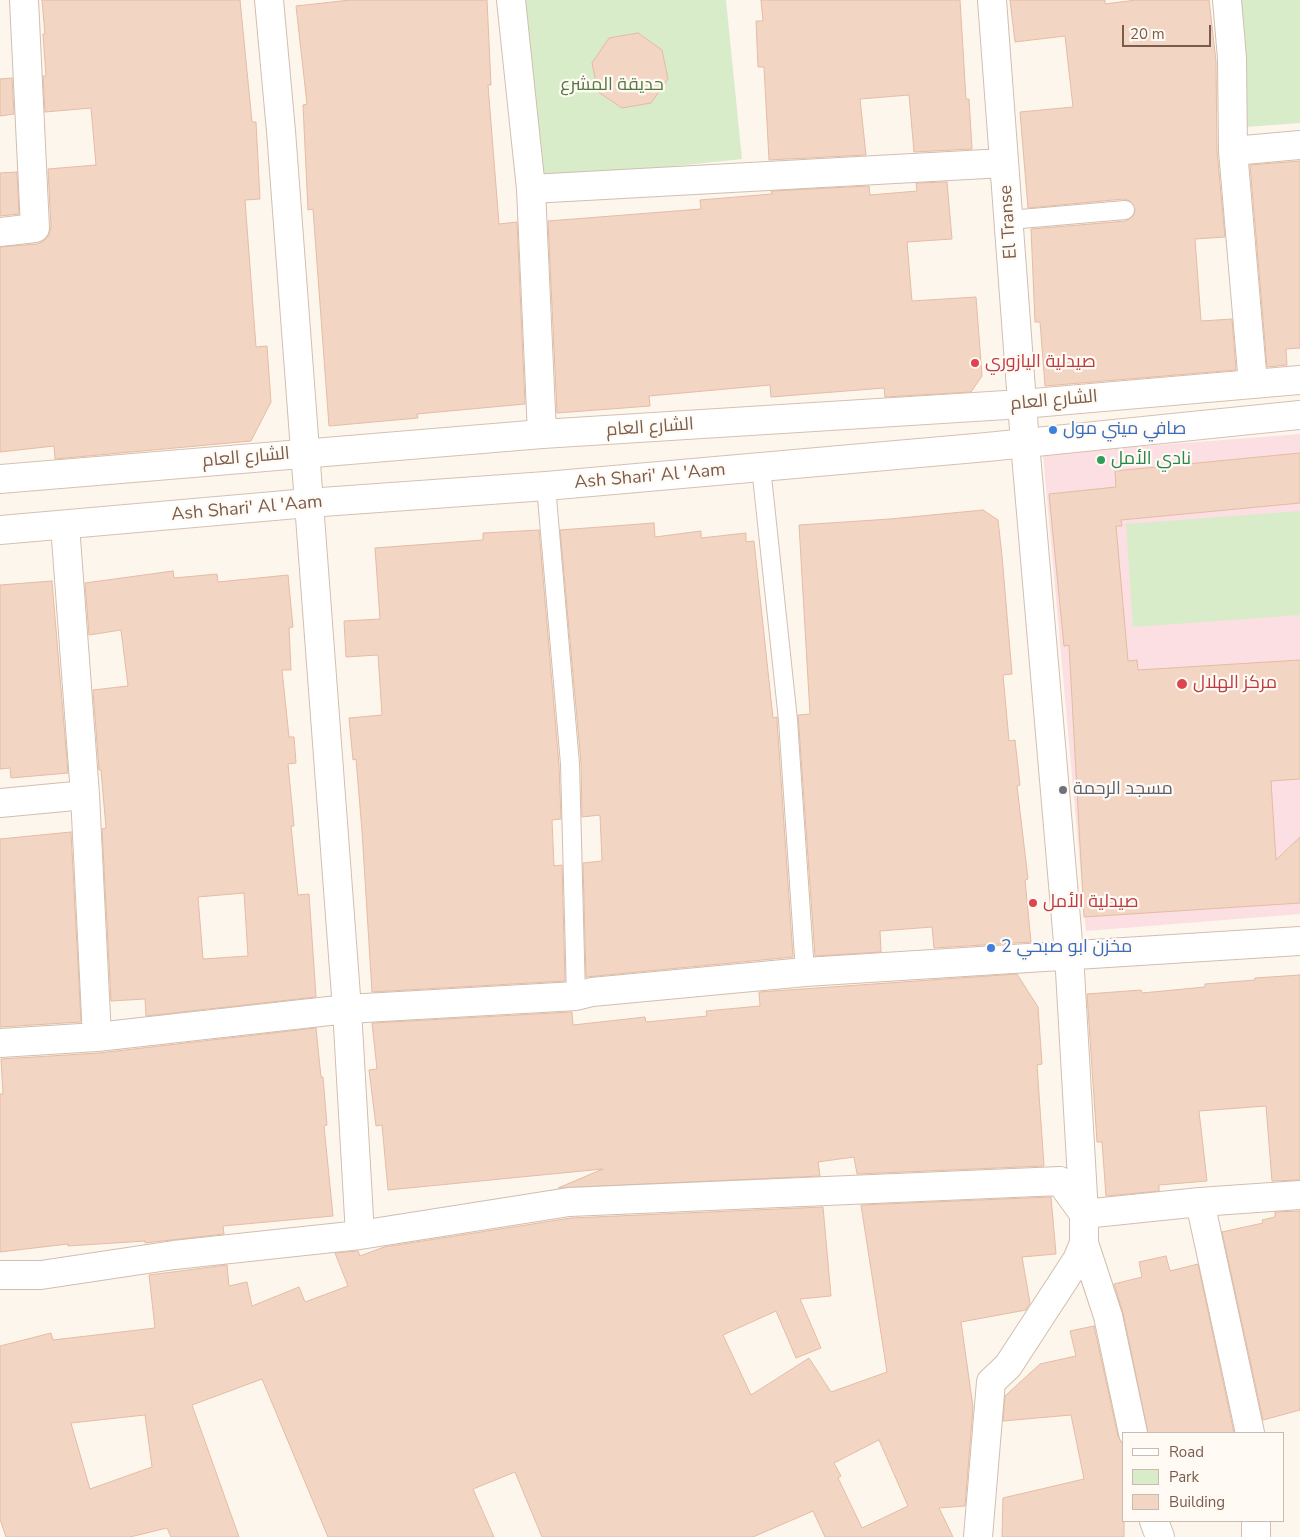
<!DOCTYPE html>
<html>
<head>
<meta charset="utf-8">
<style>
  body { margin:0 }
  #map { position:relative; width:1300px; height:1537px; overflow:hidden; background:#fdf6ec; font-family:"Nunito Sans",sans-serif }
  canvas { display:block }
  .legend { position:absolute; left:1122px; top:1432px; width:162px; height:90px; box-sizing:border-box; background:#fffaf3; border:1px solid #cabbb1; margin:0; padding:6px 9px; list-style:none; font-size:15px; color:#7a5c4d }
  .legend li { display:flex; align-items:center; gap:10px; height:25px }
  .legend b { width:25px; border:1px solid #cabbb1 }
  .scale { position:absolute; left:1122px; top:25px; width:89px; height:22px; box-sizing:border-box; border:2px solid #7a5c4d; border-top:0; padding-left:6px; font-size:15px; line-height:18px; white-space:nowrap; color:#7a5c4d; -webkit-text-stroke:4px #fffaf3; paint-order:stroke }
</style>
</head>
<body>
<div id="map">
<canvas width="1300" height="1537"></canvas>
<ul class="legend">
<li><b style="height:6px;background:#fff"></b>Road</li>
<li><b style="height:14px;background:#d8ecc9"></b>Park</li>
<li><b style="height:14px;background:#f3d5c3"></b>Building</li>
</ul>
<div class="scale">20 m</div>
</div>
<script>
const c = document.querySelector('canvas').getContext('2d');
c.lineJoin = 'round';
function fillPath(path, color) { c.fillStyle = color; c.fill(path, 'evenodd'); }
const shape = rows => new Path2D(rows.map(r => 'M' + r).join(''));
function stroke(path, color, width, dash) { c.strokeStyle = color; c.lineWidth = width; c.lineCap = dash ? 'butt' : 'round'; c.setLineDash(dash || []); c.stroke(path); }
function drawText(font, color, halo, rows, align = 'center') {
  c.font = font + ' "Nunito Sans",Cairo,sans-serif'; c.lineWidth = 4.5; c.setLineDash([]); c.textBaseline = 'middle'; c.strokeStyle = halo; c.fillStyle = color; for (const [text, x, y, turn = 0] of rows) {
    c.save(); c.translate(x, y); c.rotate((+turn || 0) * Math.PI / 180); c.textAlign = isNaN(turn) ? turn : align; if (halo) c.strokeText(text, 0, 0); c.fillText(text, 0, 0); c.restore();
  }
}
const medical = shape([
  [1300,434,1300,914,1086,931,1043,454]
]);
const green = shape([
  [516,0,726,0,742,159,535,181],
  [1238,0,1300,0,1300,123,1246,127],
  [1300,511,1300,615,1133,627,1126,524]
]);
const building = shape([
  [42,0,240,0,252,122,256,122,260,199,245,200,256,347,267,346,271,402,251,441,55,459,54,446,0,452,0,247,37,244,44,241,49,235,51,227,48,169,96,165,91,108,45,112,43,76,46,76,43,34,45,34,42,0],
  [350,0,487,0,491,85,488,85,499,224,517,222,525,404,417,414,418,418,329,426,313,209,308,210,303,105,307,104,296,6,350,0],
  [761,0,960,0,966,99,969,99,972,149,914,152,909,95,860,99,866,155,769,160,764,67,758,67,756,21,763,21,761,0],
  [1010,0,1105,0,1105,4,1136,0,1209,0,1216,61,1217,151,1225,237,1195,239,1201,321,1232,319,1236,370,1045,386,1040,322,1035,322,1031,229,1126,221,1134,215,1135,209,1130,201,1124,199,1028,208,1020,112,1073,107,1065,36,1015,42,1010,0],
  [638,33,662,50,668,79,651,103,622,108,598,92,592,63,609,38,638,33],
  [12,78,14,114,0,116,0,79,12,78],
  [1300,161,1300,348,1286,349,1287,365,1267,367,1250,165,1300,161],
  [17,172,19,214,0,216,0,173,17,172],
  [947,182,952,239,907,242,912,301,976,297,982,376,971,392,885,397,884,388,771,397,770,385,649,396,650,406,557,413,548,221,701,209,700,200,772,194,771,191,869,186,870,195,917,191,916,183,947,182],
  [1300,453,1300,503,1121,520,1122,526,1116,526,1128,661,1137,660,1138,670,1300,660,1300,779,1271,781,1276,860,1300,837,1300,903,1084,917,1069,645,1064,646,1049,494,1116,487,1115,471,1300,453],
  [983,510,998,520,1002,556,1012,674,1003,675,1009,741,1015,740,1020,785,1017,786,1028,879,1025,880,1031,942,934,948,932,927,880,931,881,952,815,956,798,715,810,714,799,525,890,519,983,510],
  [654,523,655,537,701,531,701,538,746,533,746,542,754,541,773,718,777,717,777,721,793,957,586,977,583,863,602,861,600,815,582,817,581,763,560,530,654,523],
  [539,530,559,765,561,819,552,820,554,866,562,865,565,981,372,992,362,831,356,759,353,760,349,718,382,715,378,655,346,657,344,621,380,619,375,548,483,540,483,533,539,530],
  [173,571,174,578,217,574,218,582,288,575,293,627,289,628,291,670,282,670,289,737,294,737,296,763,288,764,294,826,291,826,298,895,309,894,316,997,146,1016,145,999,111,1001,102,829,106,828,101,770,99,770,93,690,128,686,121,630,89,635,85,583,173,571],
  [244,893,248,956,203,959,198,897,244,893],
  [52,581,68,773,11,778,10,768,0,769,0,585,52,581],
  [71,832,81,1022,0,1027,0,839,71,832],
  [1017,974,1038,1007,1042,1064,1037,1065,1044,1166,857,1174,854,1157,818,1162,820,1176,558,1188,603,1169,388,1190,382,1125,376,1126,369,1070,377,1069,372,1023,572,1012,573,1025,645,1017,646,1022,707,1016,706,1011,760,1006,759,992,1017,974],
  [1300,975,1300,1180,1272,1181,1266,1106,1199,1111,1207,1181,1159,1185,1159,1191,1106,1196,1102,1142,1097,1142,1087,994,1141,990,1142,993,1205,987,1205,984,1255,980,1255,978,1300,975],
  [316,1028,321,1077,323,1077,327,1125,324,1126,333,1216,223,1226,224,1234,145,1243,145,1241,68,1246,68,1244,0,1252,0,1094,3,1094,1,1059,99,1053,316,1028],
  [1051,1197,1056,1254,1022,1257,1030,1303,1026,1310,961,1322,973,1407,965,1506,939,1508,953,1537,825,1537,813,1511,753,1537,542,1537,515,1472,473,1489,494,1537,328,1537,262,1379,192,1405,239,1537,171,1537,167,1528,130,1537,6,1537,0,1519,0,1346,51,1333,53,1340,155,1328,149,1275,227,1265,229,1286,247,1282,252,1306,299,1287,305,1302,348,1286,335,1253,358,1251,360,1256,384,1247,571,1218,823,1207,831,1296,800,1299,821,1348,796,1358,776,1311,723,1335,751,1395,809,1358,831,1392,887,1372,861,1205,1051,1197],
  [145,1415,152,1467,90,1489,71,1423,145,1415],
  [879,1440,908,1506,862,1528,838,1478,841,1476,834,1463,879,1440],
  [1300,1211,1300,1410,1263,1420,1222,1232,1263,1223,1262,1220,1275,1217,1275,1212,1300,1211],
  [1166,1256,1170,1271,1198,1264,1234,1433,1148,1433,1123,1313,1114,1284,1142,1277,1139,1262,1166,1256],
  [1094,1326,1118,1436,1124,1445,1124,1537,1002,1537,1003,1498,1084,1479,1071,1415,1003,1421,1005,1396,1040,1364,1076,1356,1070,1331,1094,1326]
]);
const lane = shape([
  [1009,220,1125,210],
  [761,467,788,720,805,972],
  [546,486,570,764,576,996]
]);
const street = shape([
  [269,0,281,131,347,1009,360,1235],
  [511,0,531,189,542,434],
  [1227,0,1232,58,1233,151,1253,384],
  [1233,151,1300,145],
  [531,189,1004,163],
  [0,232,35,228,24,0],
  [65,525,85,795,97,1037],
  [0,803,85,795],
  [0,1043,97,1037,347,1009,576,996,592,992,805,972,1300,941],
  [1200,1202,1250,1433],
  [1084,1243,1108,1316,1133,1433],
  [0,1275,41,1275,174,1255,360,1235,569,1202,1060,1181,1084,1214,1200,1202,1300,1195],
  [1154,1521,1160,1537],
  [978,1537,991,1382,1008,1366,1077,1260,1084,1243,1084,1214,1069,954,1025,443,992,0],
  [1256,1537,1256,1521]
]);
const secondary = shape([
  [0,479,542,434,1022,404,1300,380],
  [0,530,308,503,546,486,987,447,1300,415]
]);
const markers = [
  [975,363,5,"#e0444e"],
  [1053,430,5,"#3f7fe0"],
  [1101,460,5,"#2e9e5b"],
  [1182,684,6,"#e0444e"],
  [1063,790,5,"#6b7280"],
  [1033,903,5,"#e0444e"],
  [991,948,5,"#3f7fe0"]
];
const parkNames = [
  ["حديقة المشرع",612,86]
];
const streetNames = [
  ["El Transe",1009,222,-94],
  ["الشارع العام",1054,401,-5],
  ["الشارع العام",650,428,-4],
  ["الشارع العام",246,458,-5],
  ["Ash Shari' Al 'Aam",650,477,-5],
  ["Ash Shari' Al 'Aam",247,509,-5]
];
const healthNames = [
  ["صيدلية اليازوري",985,363],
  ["مركز الهلال",1193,684],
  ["صيدلية الأمل",1043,903]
];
const shopNames = [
  ["صافي ميني مول",1063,430],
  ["مخزن ابو صبحي 2",1001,948]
];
const leisureNames = [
  ["نادي الأمل",1111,460]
];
const worshipNames = [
  ["مسجد الرحمة",1073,790]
];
fillPath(medical, '#fbdfe3');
fillPath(green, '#d8ecc9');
fillPath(building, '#f3d5c3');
stroke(building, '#e6bba3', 1);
stroke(lane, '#d1beb0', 20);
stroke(street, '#d1beb0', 30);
stroke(secondary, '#d6c0b0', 30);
stroke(lane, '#fff', 18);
stroke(street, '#fff', 28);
stroke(secondary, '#fff', 28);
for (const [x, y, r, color] of markers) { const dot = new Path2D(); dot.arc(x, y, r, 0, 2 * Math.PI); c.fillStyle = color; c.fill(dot); stroke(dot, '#fffaf3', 2); }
drawText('18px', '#537a41', '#fffaf3', parkNames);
drawText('18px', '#7a5c4d', '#fffaf3', streetNames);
drawText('18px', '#be3a42', '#fffaf3', healthNames, 'left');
drawText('18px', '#366cbe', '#fffaf3', shopNames, 'left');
drawText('18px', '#27864d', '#fffaf3', leisureNames, 'left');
drawText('18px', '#5b616d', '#fffaf3', worshipNames, 'left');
</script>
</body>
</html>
